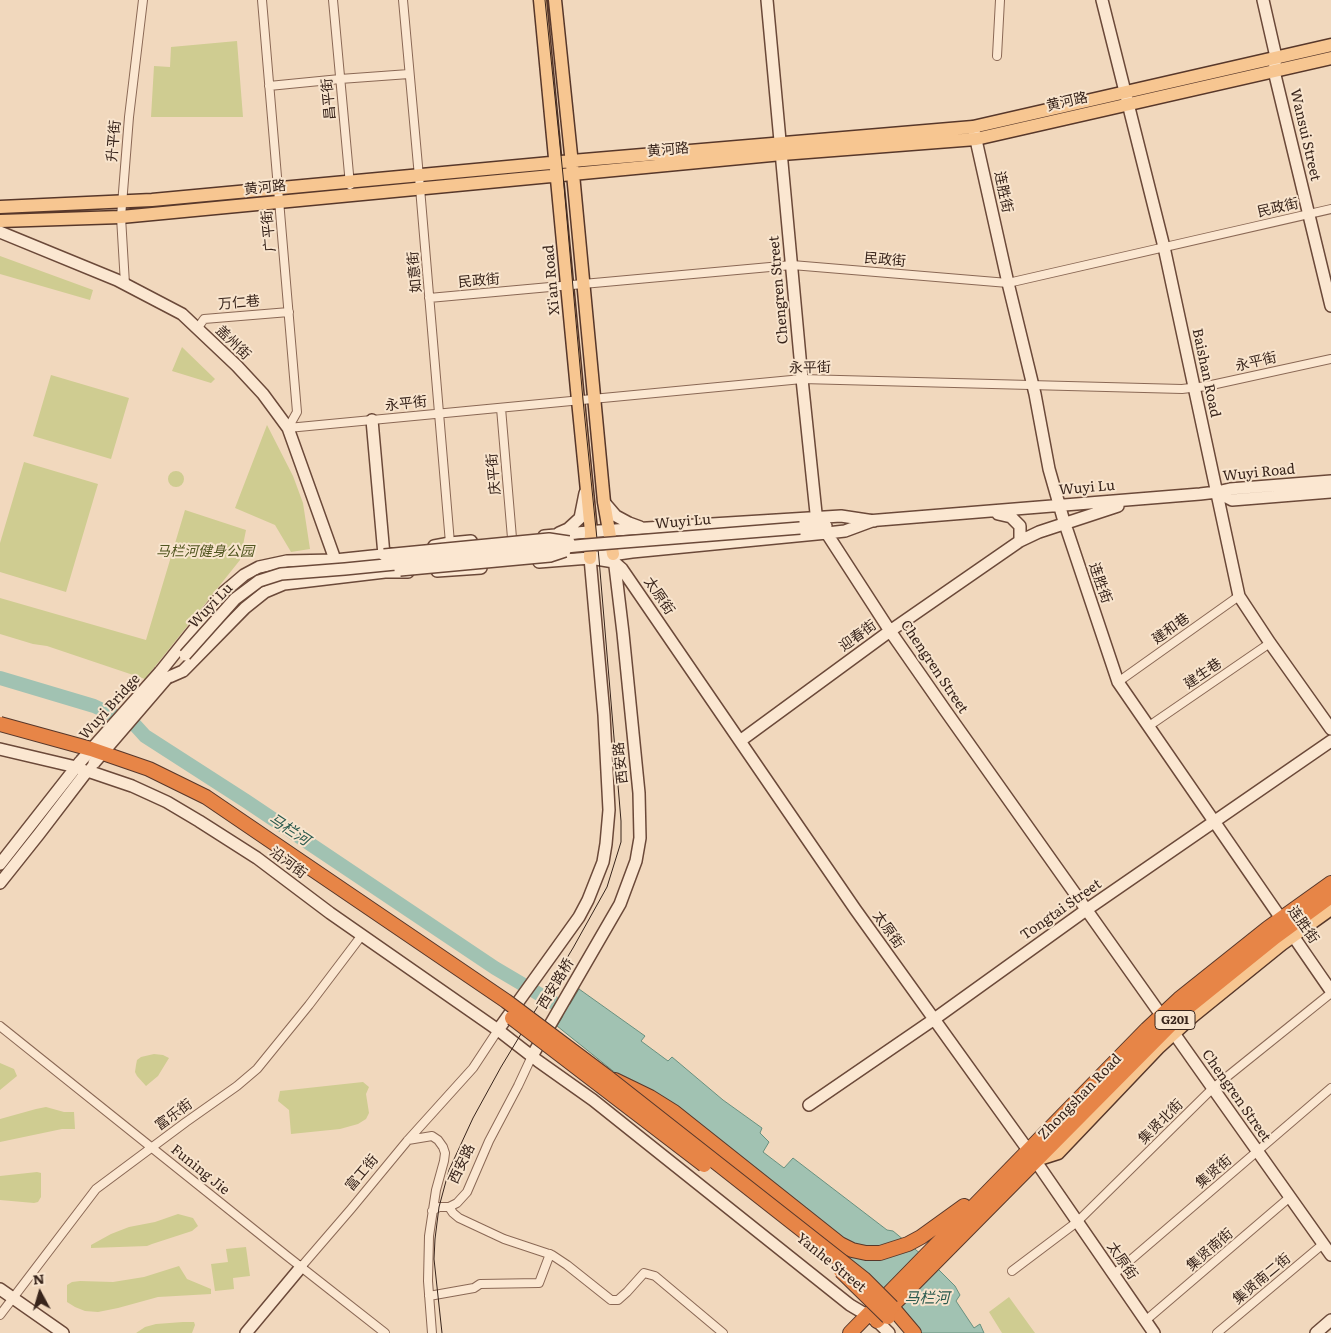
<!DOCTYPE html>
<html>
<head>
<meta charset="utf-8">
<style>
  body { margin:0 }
  #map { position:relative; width:1331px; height:1333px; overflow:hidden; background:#f1d8bd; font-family:Literata,serif }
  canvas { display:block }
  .north { position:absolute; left:15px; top:1268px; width:50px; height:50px; -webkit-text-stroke:4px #f8e4cd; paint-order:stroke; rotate:354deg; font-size:14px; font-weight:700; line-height:20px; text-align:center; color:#38241b }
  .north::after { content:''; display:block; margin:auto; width:18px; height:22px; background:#38241b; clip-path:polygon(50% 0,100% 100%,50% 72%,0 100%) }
</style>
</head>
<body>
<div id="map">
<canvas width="1331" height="1333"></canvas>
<div class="north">N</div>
</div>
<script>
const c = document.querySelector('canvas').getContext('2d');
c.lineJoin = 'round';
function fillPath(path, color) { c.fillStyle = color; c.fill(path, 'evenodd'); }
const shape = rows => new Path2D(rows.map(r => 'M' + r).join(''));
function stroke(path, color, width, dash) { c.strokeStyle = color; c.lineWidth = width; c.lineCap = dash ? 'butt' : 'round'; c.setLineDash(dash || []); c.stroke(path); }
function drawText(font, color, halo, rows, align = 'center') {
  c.font = font + ' Literata,"Noto Sans SC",serif'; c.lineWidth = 4; c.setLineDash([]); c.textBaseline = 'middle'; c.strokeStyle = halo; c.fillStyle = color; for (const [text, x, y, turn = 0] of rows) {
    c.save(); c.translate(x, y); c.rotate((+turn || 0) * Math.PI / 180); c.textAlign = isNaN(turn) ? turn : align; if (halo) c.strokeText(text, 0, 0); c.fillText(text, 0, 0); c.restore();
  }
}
const green = shape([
  [237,41,243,117,151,117,154,66,170,67,171,47],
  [0,256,93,290,90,300,0,274],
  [182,347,215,379,211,383,172,371],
  [51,375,129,398,111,459,33,436],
  [267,425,293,476,303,503,310,549,291,552,275,525,235,508],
  [24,462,98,484,66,592,0,572,0,543],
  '168 479a8 8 0 1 1 16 0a8 8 0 1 1-16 0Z',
  [185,510,246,530,240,560,145,679,47,646,33,644,0,634,0,598,146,640],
  [154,1054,163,1055,169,1058,158,1076,146,1086,137,1076,135,1072,136,1065,137,1060,141,1057],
  [0,1063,14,1069,17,1076,0,1090],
  [363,1082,369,1087,366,1094,369,1113,366,1119,358,1124,340,1129,291,1134,289,1110,278,1101,280,1091],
  [46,1107,64,1112,74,1112,75,1129,62,1129,0,1142,0,1119,36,1109],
  [37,1172,41,1173,41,1197,38,1202,34,1203,0,1200,0,1176],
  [178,1214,193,1218,198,1226,192,1231,152,1244,147,1246,91,1248,91,1245,111,1234,129,1227,155,1222],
  [246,1247,250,1276,233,1278,234,1289,215,1291,211,1264,228,1262,226,1249],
  [179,1266,187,1279,211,1289,211,1294,158,1297,118,1308,98,1312,85,1311,75,1307,67,1302,67,1285,72,1282,80,1281,113,1282,144,1277],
  [1009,1297,1035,1333,1002,1333,989,1312],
  [183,1322,194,1322,195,1325,192,1333,136,1333,145,1327,156,1324]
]);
const water = shape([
  [579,989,645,1036,641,1041,668,1061,672,1057,723,1100,762,1128,760,1133,769,1142,763,1152,784,1168,793,1158,887,1230,893,1231,933,1264,955,1286,960,1295,956,1301,974,1328,980,1324,984,1333,919,1333,860,1269,557,1026,579,989]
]);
const river = shape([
  [0,678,94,706,135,725,145,736,246,801,495,968,566,1010]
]);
const street = shape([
  [262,0,297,412,288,428],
  [333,0,350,185],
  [403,0,420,188,450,543],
  [997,56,1000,0],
  [269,86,340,79,409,74],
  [125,284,121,217,129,117,143,0],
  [429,298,792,265,1008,283,1331,209],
  [197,329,204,319,289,312],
  [501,408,512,538],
  [288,428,802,379,1182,389,1207,386,1331,359],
  [1118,682,1239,596],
  [1149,726,1270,643],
  [0,1026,287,1256,385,1333],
  [408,1140,432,1136,438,1140,443,1147,445,1153,444,1161,436,1190,429,1236,428,1281,432,1333],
  [449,1207,453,1213,459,1218,504,1239,552,1255,567,1265,611,1300,618,1300,627,1292,644,1273,655,1276,723,1333],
  [432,1211,439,1207,449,1207,457,1203,467,1192,489,1141,518,1086,532,1056],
  [301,1267,351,1209,408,1140,473,1068,498,1030],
  [1012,1271,1077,1222,1213,1088,1331,993],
  [1113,1275,1331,1088],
  [429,1296,474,1288,480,1284,539,1283,550,1254],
  [0,1315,96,1189,186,1122,237,1086,257,1069,309,1005,362,935],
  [1145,1321,1290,1197],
  [1217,1333,1323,1244]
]);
const secondary = shape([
  [767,0,802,379,816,513,822,526,890,631,945,710,1331,1255],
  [1102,0,1164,247,1239,596,1270,643,1331,729],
  [1263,0,1276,57,1274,71,1331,306],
  [974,131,1008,283,1035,394,1049,469,1063,518,1118,682,1331,991],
  [0,232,117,280,182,314,237,366,263,394,288,428,337,565],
  [372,420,384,555],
  [1217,492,1232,500,1331,492],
  [604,502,616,516,629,523,640,527],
  [998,514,1011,517,1020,526,1020,541],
  [867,521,1200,494,1217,492,1230,489,1331,481],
  [800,528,826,526],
  [559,533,568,529,580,518,585,493],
  [544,536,599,531,841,516,874,521],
  [434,546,450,543,471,541],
  [590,558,614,562,622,569,855,909,1028,1150,1154,1333],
  [539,562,590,558,632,552,827,533,845,531,872,521],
  [437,571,481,568],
  [160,672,224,592,244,575,259,567,287,561,335,560,392,554],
  [167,678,183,671,186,668,245,608,265,592,284,584,385,572,408,572],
  [740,741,890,631,1020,541,1039,532,1118,506],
  [0,749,76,767,132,786,167,802,199,821,257,858,330,913,498,1030,538,1061,593,1100,850,1305,877,1321,889,1333],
  [0,864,80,762],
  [0,883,39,834,91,766],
  [498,1030,579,917,588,900,603,862,606,844,609,810,604,715,590,558],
  [532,1056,620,904,636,861,640,838,639,793,623,633,614,558],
  [809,1105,933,1020,1086,910,1331,741],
  [0,1289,63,1333],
  [246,1333,301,1267],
  [1316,1333,1331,1320]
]);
const primary = shape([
  [540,0,577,390,586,481,591,532,590,558],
  [555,0,573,174,604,502,613,554],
  [0,207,152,200,572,161,973,127,1331,45],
  [0,221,121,217,782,154,976,139,1331,58],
  [1036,1160,1058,1153,1158,1048,1193,1016,1282,944,1331,909]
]);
const highway = shape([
  [615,1080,650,1097,674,1112,840,1244,852,1250,866,1253,880,1253,908,1244,921,1237,964,1206],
  [892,1307,914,1333],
  [877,1321,1187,1008,1275,937,1331,896],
  [850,1333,1147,1029,1179,999,1268,928,1331,883]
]);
const tram = shape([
  [442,1333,434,1259,435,1239,439,1207,449,1170,473,1118,501,1067,573,948,607,887,621,842,621,821,599,559,583,400,563,175,545,0]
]);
const secondaryBridge = shape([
  [384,555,549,539,569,542],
  [400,570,550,556,565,551],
  [185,655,235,599,259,581,281,574,345,569,586,545,800,528],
  [81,761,160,672],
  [94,763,167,678]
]);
const highwayBridge = shape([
  [0,724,91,749,149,769,206,797,506,1001,606,1076,835,1256,864,1279,892,1307],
  [512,1018,704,1165],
  [841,1271,888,1317]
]);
const shields = [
  [1175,1020,40]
];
const shieldNames = [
  ["G201",1175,1020]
];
const streetNames = [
  ["昌平街",329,99,-95],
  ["黄河路",1067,102,-13],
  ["Wansui Street",1305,135,77],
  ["升平街",114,141,-85],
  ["黄河路",668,150,-5],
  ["黄河路",265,188,-6],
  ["连胜街",1003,192,78],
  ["民政街",1278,208,-13],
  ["广平街",269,231,-95],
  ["民政街",885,260,5],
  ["如意街",415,272,-95],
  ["Xi'an Road",552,280,-95],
  ["民政街",479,281,-5],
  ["Chengren Street",779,290,-95],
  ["万仁巷",239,303,-5],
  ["盖州街",233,343,44],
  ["永平街",1256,362,-13],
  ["永平街",810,368,-1],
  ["Baishan Road",1206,373,78],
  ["永平街",406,404,-6],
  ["Wuyi Road",1259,473,-6],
  ["庆平街",494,474,-95],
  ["Wuyi Lu",1087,488,-5],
  ["Wuyi Lu",683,522,-5],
  ["连胜街",1100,583,71],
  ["太原街",659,596,56],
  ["Wuyi Lu",211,606,-46],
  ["建和巷",1171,629,-35],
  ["迎春街",858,636,-36],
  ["Chengren Street",934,667,56],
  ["建生巷",1203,674,-34],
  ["Wuyi Bridge",110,707,-48],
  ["西安路",621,763,-96],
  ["沿河街",288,863,37],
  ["Tongtai Street",1061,910,-35],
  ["连胜街",1303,925,55],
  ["太原街",888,930,55],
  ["西安路桥",556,984,-59],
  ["Chengren Street",1236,1096,55],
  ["Zhongshan Road",1080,1097,-46],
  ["富乐街",174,1115,-36],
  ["集贤北街",1161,1122,-45],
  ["西安路",462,1164,-65],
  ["Funing Jie",200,1170,39],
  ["集贤街",1214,1172,-41],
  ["富工街",362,1173,-50],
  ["集贤南街",1210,1250,-41],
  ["太原街",1122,1261,56],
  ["Yanhe Street",831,1263,39],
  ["集贤南二街",1262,1279,-40]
];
const parkNames = [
  ["马栏河健身公园",205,552]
];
const waterNames = [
  ["马栏河",289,830,33],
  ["马栏河",927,1299]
];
fillPath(green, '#cfcc91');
fillPath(water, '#a1c2b2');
stroke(water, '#68907f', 1);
stroke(river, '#a1c2b2', 14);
stroke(street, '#8a6855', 10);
stroke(secondary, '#6b4939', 14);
stroke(primary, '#57372a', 15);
stroke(highway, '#57372a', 16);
stroke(street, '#fbe7d1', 8);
stroke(secondary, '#fbe7d1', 11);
stroke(primary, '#f7c691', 12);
stroke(highway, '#e78547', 14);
stroke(tram, '#38241b', 1);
stroke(secondaryBridge, '#6b4939', 14, []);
stroke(highwayBridge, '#57372a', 16, []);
stroke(secondaryBridge, '#fbe7d1', 11);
stroke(highwayBridge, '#e78547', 14);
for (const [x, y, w] of shields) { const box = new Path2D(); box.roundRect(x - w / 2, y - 9.5, w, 19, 4); c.fillStyle = '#f8e4cd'; c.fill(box); stroke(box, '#38241b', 1); }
drawText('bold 12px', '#38241b', null, shieldNames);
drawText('14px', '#38241b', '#f8e4cd', streetNames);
drawText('italic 14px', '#515620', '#f8e4cd', parkNames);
drawText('italic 15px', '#29594d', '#f8e4cd', waterNames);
</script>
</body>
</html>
